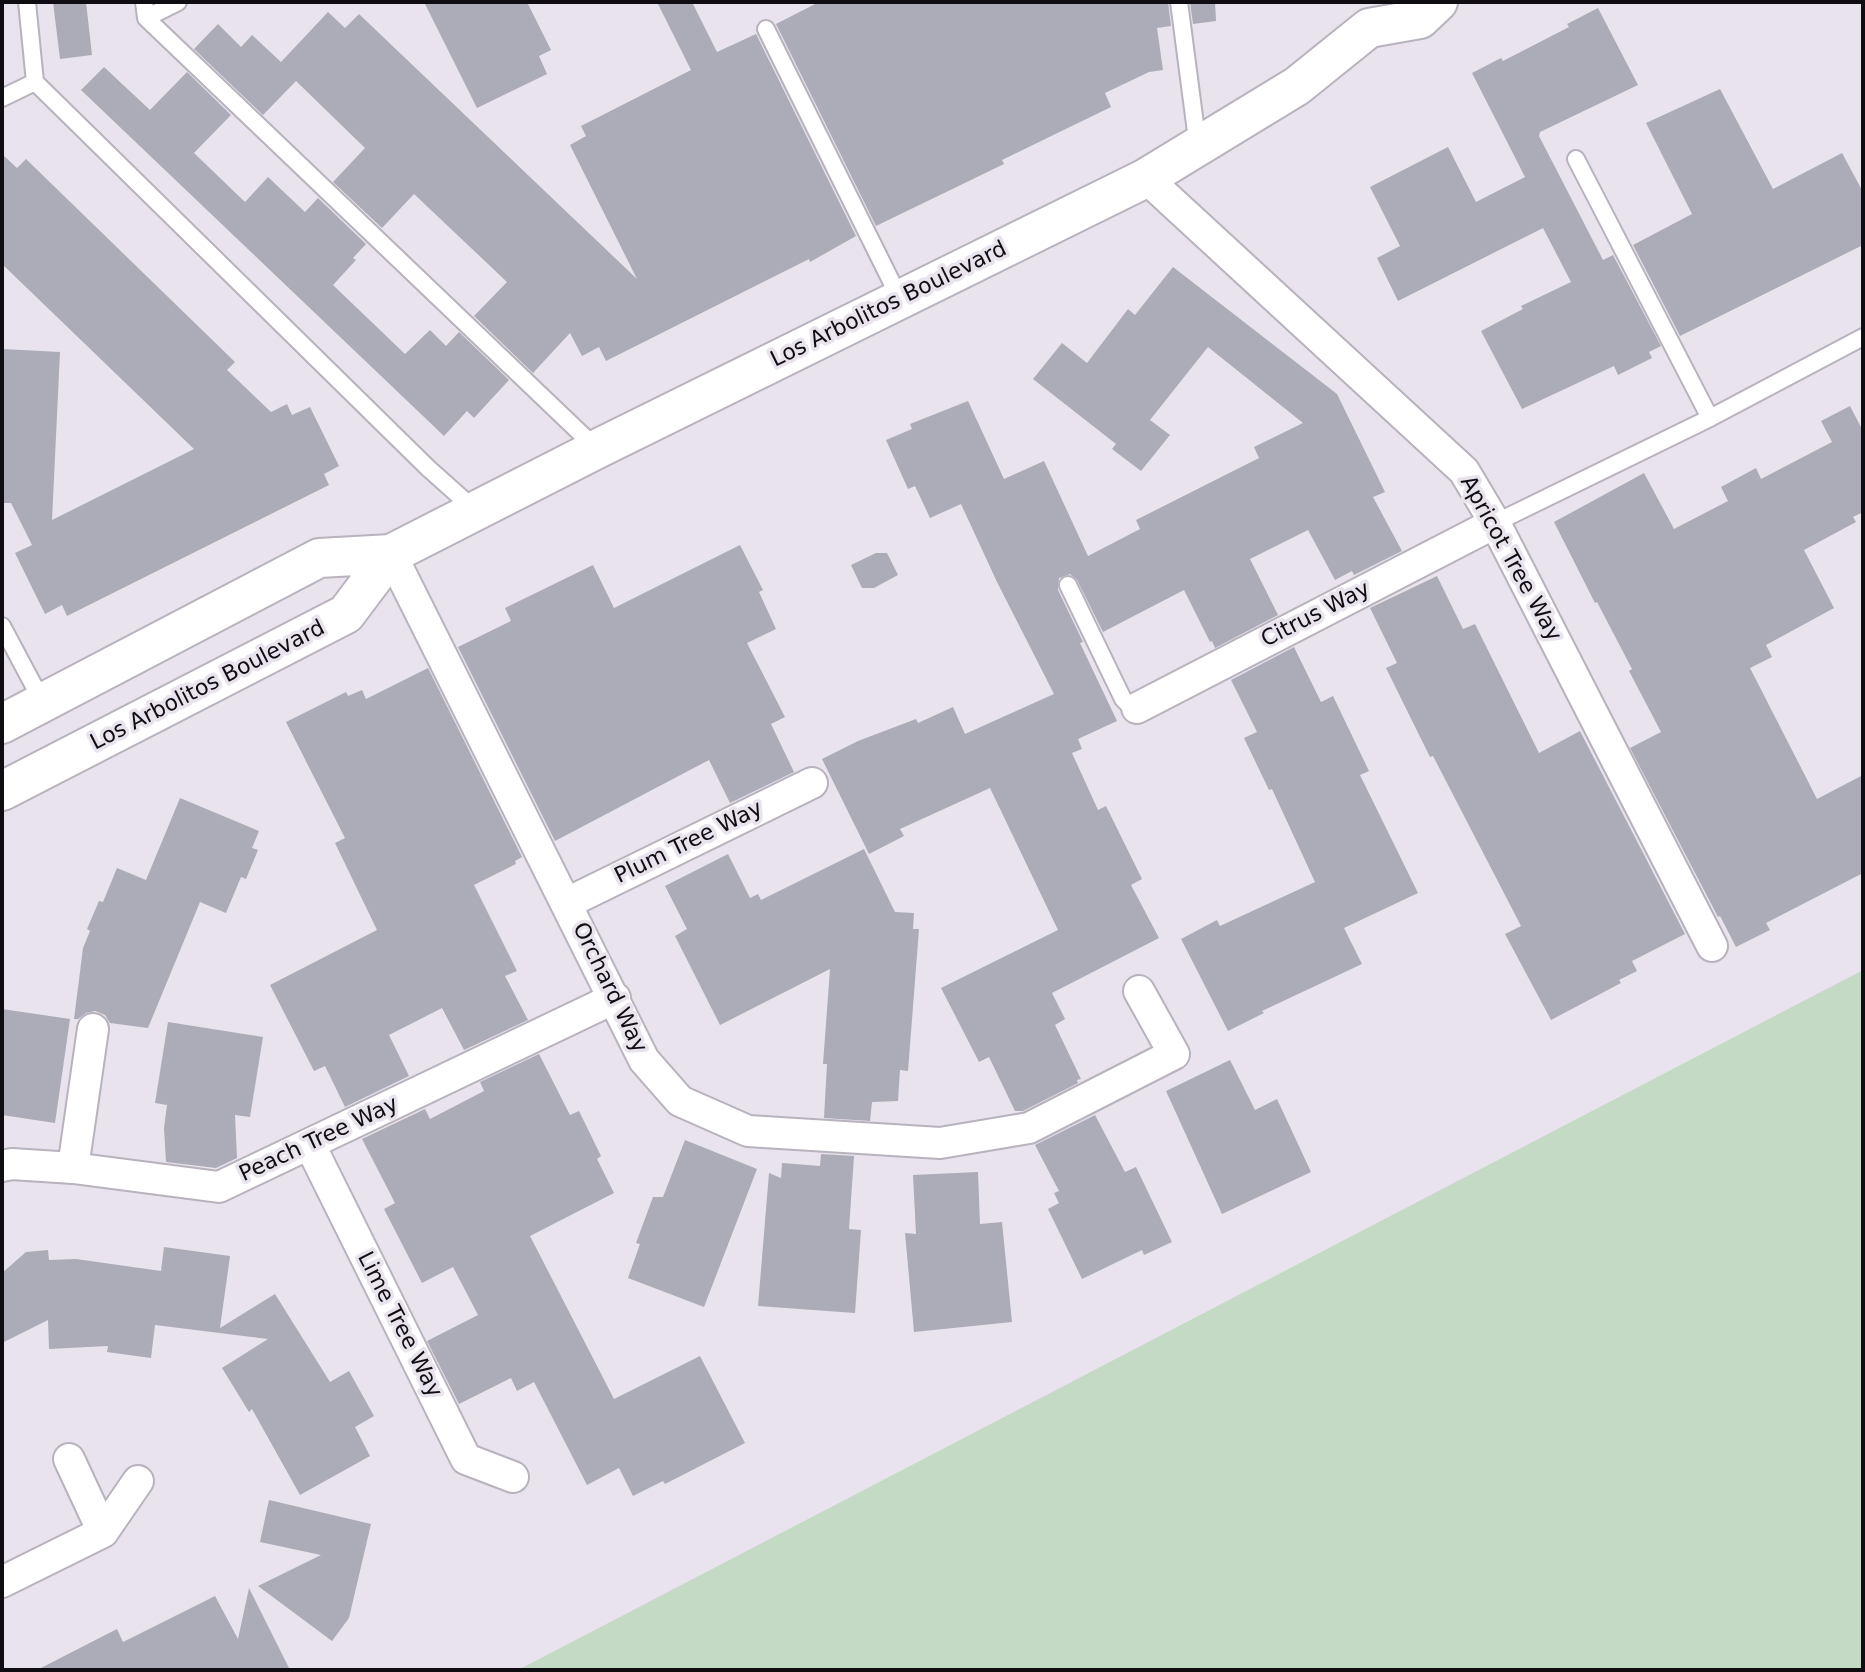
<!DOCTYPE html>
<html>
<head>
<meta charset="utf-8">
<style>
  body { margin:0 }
  #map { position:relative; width:1865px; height:1672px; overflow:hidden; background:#e9e3ee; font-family:"DejaVu Sans",sans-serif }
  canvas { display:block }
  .frame { position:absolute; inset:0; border:4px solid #0f0d11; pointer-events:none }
</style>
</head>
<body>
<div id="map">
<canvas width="1865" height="1672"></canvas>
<div class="frame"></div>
</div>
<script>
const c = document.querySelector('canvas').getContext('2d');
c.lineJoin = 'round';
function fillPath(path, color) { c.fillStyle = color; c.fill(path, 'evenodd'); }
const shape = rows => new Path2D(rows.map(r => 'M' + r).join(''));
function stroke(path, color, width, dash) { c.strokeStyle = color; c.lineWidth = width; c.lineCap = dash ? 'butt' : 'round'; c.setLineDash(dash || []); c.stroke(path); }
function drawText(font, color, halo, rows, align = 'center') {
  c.font = font + ' "DejaVu Sans",sans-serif'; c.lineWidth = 7; c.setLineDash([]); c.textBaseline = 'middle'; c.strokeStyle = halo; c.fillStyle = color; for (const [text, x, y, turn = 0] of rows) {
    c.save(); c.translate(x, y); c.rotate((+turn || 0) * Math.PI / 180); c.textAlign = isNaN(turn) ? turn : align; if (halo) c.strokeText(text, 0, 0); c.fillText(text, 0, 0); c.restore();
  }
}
const green = shape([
  [1863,970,1863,1670,518,1670]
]);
const building = shape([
  [53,2,86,2,92,55,60,59],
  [424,2,527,2,551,50,539,56,547,74,477,108],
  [657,2,692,2,717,52,756,34,856,236,810,262,809,259,606,361,599,347,582,356,570,333,533,373,474,316,507,282,414,194,382,228,333,182,365,148,296,81,263,115,194,49,218,24,241,47,252,35,281,62,328,12,345,28,359,14,637,279,570,145,586,136,581,126,691,70],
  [819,2,1168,2,1171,26,1157,28,1163,70,1149,72,1105,93,1111,107,1002,160,1004,164,876,226,776,24],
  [1190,2,1215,2,1216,21,1193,24],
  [1598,8,1638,85,1540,132,1539,136,1603,260,1613,255,1661,346,1649,352,1652,358,1618,375,1614,366,1522,409,1481,331,1523,309,1521,306,1571,282,1543,228,1398,301,1377,258,1400,246,1370,187,1448,147,1476,202,1525,177,1472,73,1501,58,1503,61,1569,27,1567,24],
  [104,67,150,110,187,72,231,115,194,153,245,202,268,177,305,212,318,198,366,244,353,258,356,260,333,285,405,354,430,330,446,346,459,332,509,380,474,418,467,411,444,436,81,90],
  [1720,89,1773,189,1842,153,1863,192,1863,245,1680,336,1633,245,1692,214,1646,123],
  [2,154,17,168,26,159,235,362,227,370,271,412,287,404,292,415,310,407,339,466,324,474,329,485,67,616,62,605,45,614,15,553,32,545,11,503,2,503,2,349,60,352,52,520,194,449,2,264],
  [1173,267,1337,394,1385,492,1373,497,1402,551,1354,575,1352,571,1335,580,1308,530,1250,559,1278,615,1215,648,1212,641,1210,642,1184,590,1103,632,1077,580,1070,574,1059,578,1058,590,1083,642,1080,643,1117,721,1078,739,1082,749,1072,753,1098,810,1106,806,1142,879,1131,885,1159,938,1052,993,1065,1019,1055,1025,1081,1079,1077,1080,1078,1083,1023,1111,1015,1111,989,1057,979,1062,941,988,1058,930,990,788,900,829,904,836,869,854,822,759,858,741,916,719,918,723,953,707,965,734,1054,694,997,582,961,504,930,518,915,486,908,489,886,440,912,429,910,424,968,401,1004,479,1044,461,1088,556,1140,529,1136,520,1259,458,1254,447,1303,423,1208,347,1150,420,1170,435,1141,471,1112,449,1116,444,1033,379,1062,343,1087,363,1128,309,1135,315],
  [1850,406,1863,431,1863,512,1853,517,1856,522,1804,550,1834,608,1766,645,1772,657,1750,668,1817,799,1863,775,1863,873,1766,923,1770,930,1736,947,1720,916,1718,917,1630,748,1661,732,1629,671,1632,669,1597,602,1595,603,1554,522,1644,473,1674,529,1728,501,1721,487,1756,468,1761,479,1832,442,1821,421],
  [740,545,763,590,759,592,776,629,747,643,785,717,771,724,794,772,730,803,709,760,555,841,458,647,511,621,505,608,593,565,614,608],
  [876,553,887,553,898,575,874,588,862,588,851,565],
  [1437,576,1463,629,1475,624,1539,753,1580,731,1685,934,1632,961,1637,971,1619,980,1621,983,1551,1020,1505,934,1521,926,1433,756,1430,757,1386,668,1397,663,1370,608],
  [1294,647,1321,702,1333,696,1369,771,1360,775,1418,893,1344,928,1362,964,1262,1011,1264,1013,1228,1031,1181,939,1217,920,1220,926,1315,882,1272,789,1269,790,1244,738,1257,732,1231,680],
  [428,668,522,857,515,861,516,864,474,885,517,971,505,976,528,1020,464,1050,442,1008,389,1035,409,1076,345,1107,325,1066,314,1071,270,985,377,930,335,843,345,838,286,722,346,692,348,696,362,690,366,699],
  [180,798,259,831,252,848,258,850,246,879,241,877,226,913,200,902,148,1028,110,1023,105,1015,95,1011,86,1013,78,1019,74,1019,83,948,90,931,87,929,99,901,103,902,117,868,146,880],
  [864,849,895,912,914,913,913,929,919,929,908,1071,900,1070,898,1101,872,1102,870,1121,824,1118,827,1064,823,1064,830,969,720,1025,675,936,687,929,665,886,728,854,750,898,758,894,761,900],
  [2,1009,70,1019,55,1123,2,1115],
  [168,1022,263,1037,250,1117,235,1115,237,1158,216,1168,166,1162,164,1128,167,1105,155,1103],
  [539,1054,570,1115,579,1111,601,1156,597,1159,614,1193,530,1236,614,1399,700,1356,745,1443,665,1484,663,1481,633,1496,619,1468,587,1485,534,1382,517,1391,511,1378,459,1404,427,1341,478,1315,453,1267,422,1283,384,1209,395,1203,362,1139,425,1109,430,1119,484,1091,480,1082],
  [1230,1060,1255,1110,1277,1099,1311,1172,1222,1214,1166,1091],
  [1095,1115,1125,1172,1136,1167,1172,1242,1144,1255,1142,1250,1082,1279,1048,1209,1059,1203,1054,1193,1059,1191,1035,1145],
  [685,1140,757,1169,704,1307,628,1278,640,1244,636,1243,653,1197,663,1197],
  [821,1154,854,1156,849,1229,861,1230,855,1313,758,1306,769,1173,781,1178,782,1163,820,1166],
  [978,1172,980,1224,1002,1222,1012,1322,914,1332,905,1233,916,1234,913,1175],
  [164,1247,230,1256,220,1328,275,1294,330,1382,349,1371,374,1416,355,1427,370,1456,300,1495,252,1409,249,1412,222,1368,268,1339,155,1325,151,1358,107,1352,108,1346,49,1349,48,1320,2,1343,2,1273,26,1252,48,1250,49,1260,76,1259,161,1271],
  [269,1500,371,1524,349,1618,332,1641,258,1586,321,1555,260,1542],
  [249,1588,290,1670,37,1670,117,1629,123,1642,215,1596,238,1639]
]);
const service = shape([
  [27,2,35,82,428,468,475,510],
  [144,2,146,18,596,448],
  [1179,2,1198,147],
  [146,18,178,2],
  [766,29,900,299],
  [2,98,35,82],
  [1576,159,1710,418],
  [1495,523,1710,418,1863,337],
  [1068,585,1123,699,1131,707,1137,708],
  [2,626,43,703]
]);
const minor = shape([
  [1146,178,1464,471,1495,523,1712,946],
  [391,554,644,1060,680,1101,748,1131,940,1143,1029,1128,1174,1054,1139,991],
  [1137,708,1495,523],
  [567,903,812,783],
  [310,1145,466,1459,513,1477],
  [2,1166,12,1164,73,1168,219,1187,615,998],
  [73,1168,93,1029],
  [69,1459,103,1532],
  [2,1582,103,1532,138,1481]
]);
const tertiary = shape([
  [2,724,319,558,391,554,597,449,1146,178,1297,86,1369,28,1420,19,1438,2],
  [2,791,346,614,391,554]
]);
const streetNames = [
  ["Los Arbolitos Boulevard",889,305,-26],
  ["Apricot Tree Way",1510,559,61],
  ["Citrus Way",1316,615,-27],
  ["Los Arbolitos Boulevard",208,686,-27],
  ["Plum Tree Way",689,843,-26],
  ["Orchard Way",609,988,64],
  ["Peach Tree Way",319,1140,-25],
  ["Lime Tree Way",399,1325,63]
];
fillPath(green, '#c4dac4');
fillPath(building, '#abacb7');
stroke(service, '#b8b2bd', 20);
stroke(minor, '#b8b2bd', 34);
stroke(tertiary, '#b8b2bd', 42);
stroke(service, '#fff', 16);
stroke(minor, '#fff', 30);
stroke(tertiary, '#fff', 38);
drawText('22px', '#0f0d11', '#e9e3ee', streetNames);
</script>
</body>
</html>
